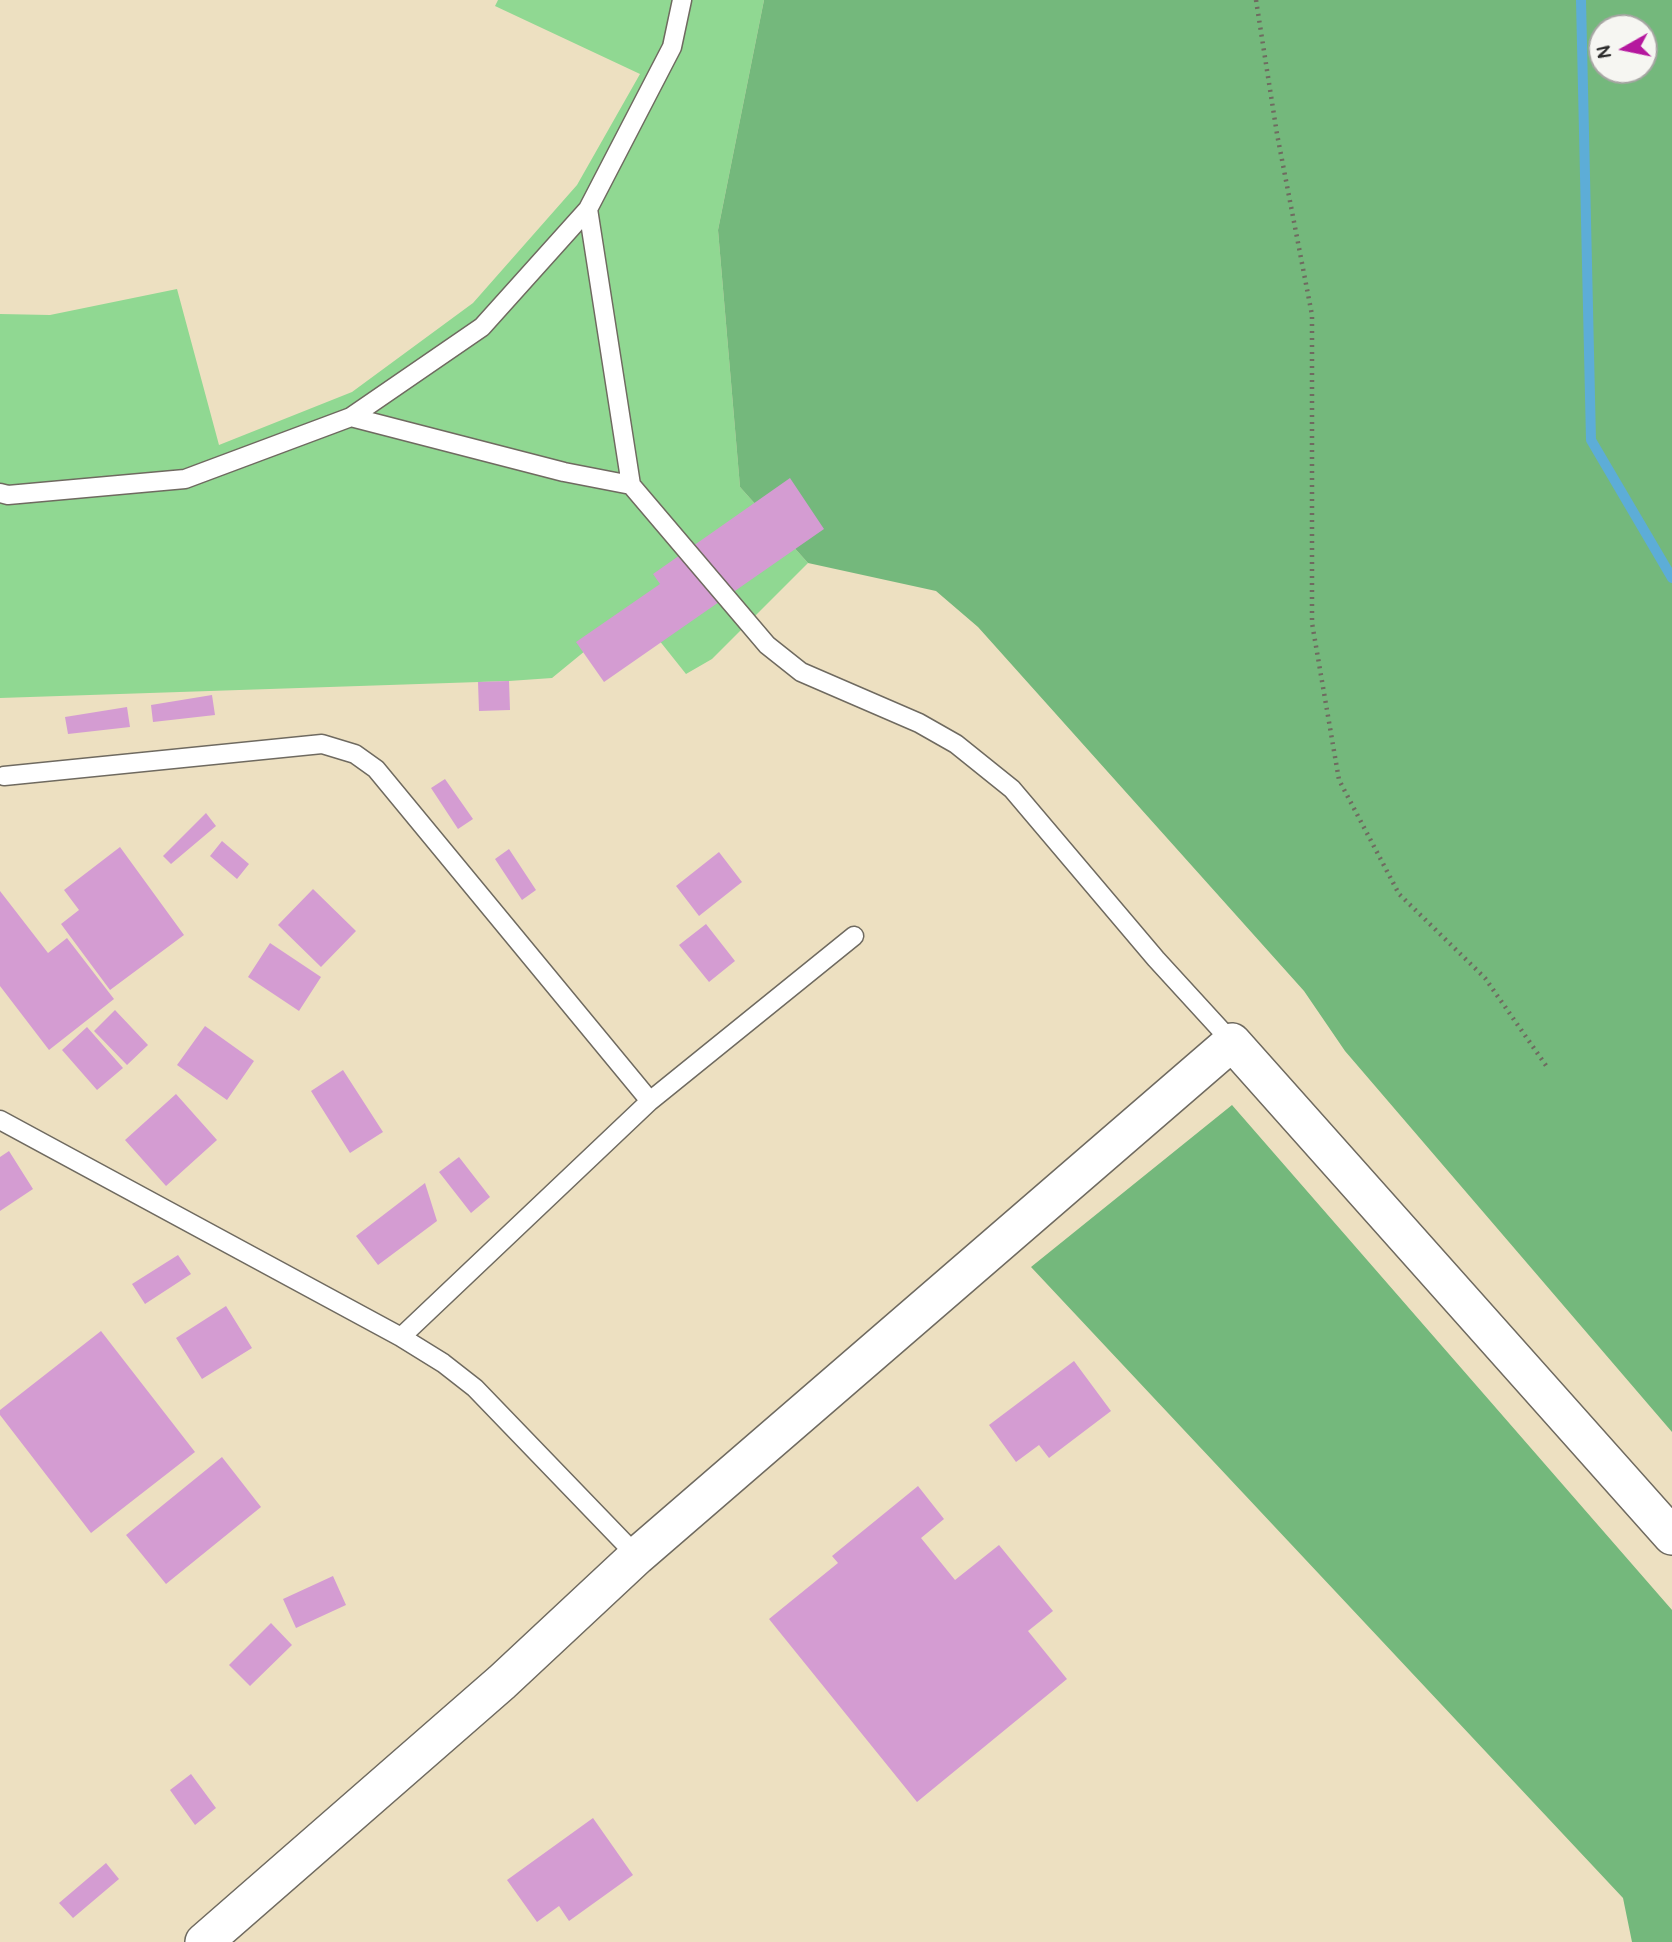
<!DOCTYPE html>
<html>
<head>
<meta charset="utf-8">
<style>
  body { margin:0 }
  #map { position:relative; width:1672px; height:1942px; overflow:hidden; background:#ede0c1; font-family:Pangolin,sans-serif }
  canvas { display:block }
  .north { position:absolute; left:1588px; top:14px; width:70px; height:70px; box-sizing:border-box; background:#f6f6f2; border:2px solid #a5a5a2; border-radius:50%; rotate:261deg; font-size:19px; font-weight:700; line-height:28px; text-align:center; color:#2b2b2b }
  .north::after { content:''; display:block; margin:auto; width:24px; height:32px; background:#b5179e; clip-path:polygon(50% 0,100% 100%,50% 72%,0 100%) }
</style>
</head>
<body>
<div id="map">
<canvas width="1672" height="1942"></canvas>
<div class="north">N</div>
</div>
<script>
const c = document.querySelector('canvas').getContext('2d');
c.lineJoin = 'round';
function fillPath(path, color) { c.fillStyle = color; c.fill(path, 'evenodd'); }
const shape = rows => new Path2D(rows.map(r => 'M' + r).join(''));
function stroke(path, color, width, dash) { c.strokeStyle = color; c.lineWidth = width; c.lineCap = dash ? 'butt' : 'round'; c.setLineDash(dash || []); c.stroke(path); }
const green = shape([
  [498,0,764,0,718,230,740,487,808,563,712,659,686,674,635,610,552,678,509,681,0,698,0,314,50,315,177,289,219,445,352,392,473,303,577,185,640,74,495,6]
]);
const forest = shape([
  [764,0,1672,0,1672,1432,1345,1051,1304,991,978,627,936,591,808,563,740,487,718,230],
  [1602,28,1644,28,1644,70,1602,70],
  [1232,1105,1672,1610,1672,1942,1632,1942,1623,1898,1031,1267]
]);
const stream = shape([
  [1581,0,1591,440,1672,578]
]);
const building = shape([
  [790,478,824,529,604,682,576,642,660,584,653,574],
  [509,681,510,710,479,711,478,682],
  [212,695,215,715,153,722,151,705],
  [127,707,130,727,68,734,65,717],
  [445,779,473,819,458,829,431,788],
  [206,813,216,826,171,864,163,856],
  [222,841,249,864,237,879,210,856],
  [120,847,184,935,110,990,61,924,79,910,64,890],
  [509,849,536,890,522,900,495,859],
  [719,852,742,882,699,916,676,886],
  [313,889,356,931,321,967,278,925],
  [0,891,48,953,67,938,114,999,49,1050,0,986],
  [706,924,735,961,709,982,679,945],
  [270,943,321,977,299,1011,248,977],
  [115,1010,148,1045,127,1065,94,1031],
  [205,1026,254,1061,227,1100,177,1065],
  [87,1027,123,1068,97,1090,62,1050],
  [343,1070,383,1132,350,1153,311,1091],
  [176,1094,217,1140,166,1186,125,1140],
  [9,1151,33,1189,0,1211,0,1157],
  [459,1157,490,1197,471,1213,439,1172],
  [425,1183,437,1221,378,1265,356,1236],
  [178,1255,191,1274,145,1304,132,1284],
  [226,1306,252,1348,202,1379,176,1338],
  [101,1331,195,1452,91,1533,0,1415,0,1410],
  [1074,1361,1111,1411,1049,1458,1039,1445,1016,1462,989,1425],
  [222,1457,261,1507,166,1584,126,1535],
  [918,1486,944,1519,921,1538,955,1580,999,1545,1053,1611,1028,1631,1067,1679,917,1802,769,1619,838,1563,832,1556],
  [333,1576,346,1605,296,1628,283,1599],
  [271,1623,292,1645,250,1686,229,1665],
  [191,1774,216,1808,195,1825,170,1790],
  [593,1818,633,1875,569,1921,559,1906,537,1922,507,1880],
  [106,1863,119,1879,73,1918,59,1903]
]);
const path = shape([
  [1256,0,1277,134,1312,315,1312,623,1339,780,1399,894,1485,978,1547,1067]
]);
const service = shape([
  [351,417,564,472,631,485,588,209],
  [631,485,767,645,801,672,919,723,956,744,1012,789,1156,959,1232,1042],
  [0,493,8,495,185,479,351,417,482,327,588,209,672,47,682,0],
  [4,776,322,744,355,754,376,769,650,1101],
  [0,1120,401,1337,443,1363,475,1388,637,1556],
  [401,1337,650,1101,854,936]
]);
const minor = shape([
  [204,1942,502,1682,637,1556,1232,1042,1672,1536]
]);
fillPath(green, '#90d892');
fillPath(forest, '#74b87c');
stroke(stream, '#5dadd7', 10);
fillPath(building, '#d49cd2');
stroke(service, '#6f6a60', 21);
stroke(minor, '#6f6a60', 40);
stroke(path, '#6f6a60', 4.5, [2, 5]);
stroke(service, '#fff', 18);
stroke(minor, '#fff', 37);
</script>
</body>
</html>
